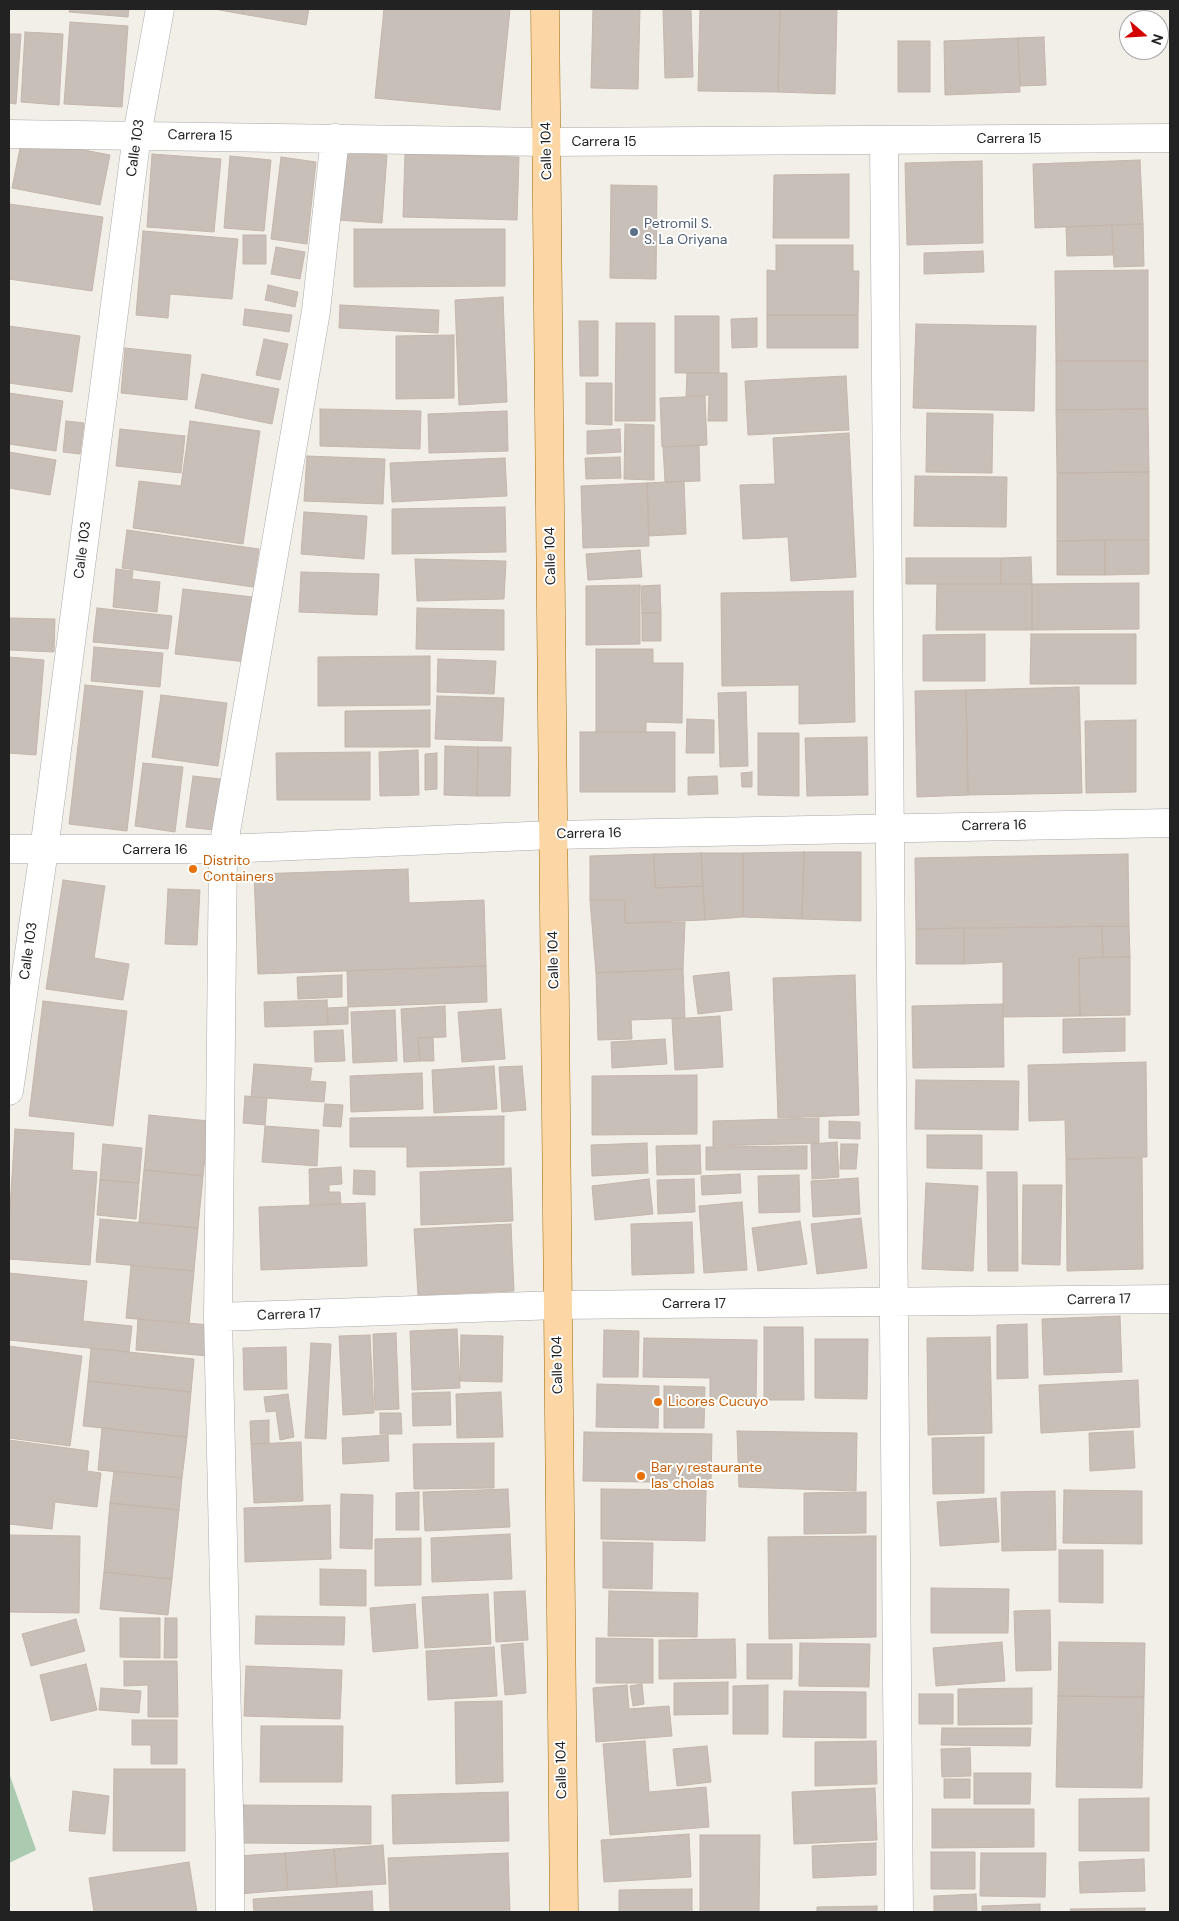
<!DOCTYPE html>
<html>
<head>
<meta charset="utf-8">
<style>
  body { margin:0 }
  #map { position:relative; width:1179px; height:1921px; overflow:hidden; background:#f2efe9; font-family:"DM Sans",sans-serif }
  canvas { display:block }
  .frame { position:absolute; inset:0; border:10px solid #222; pointer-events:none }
  .north { position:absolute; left:1119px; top:10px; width:50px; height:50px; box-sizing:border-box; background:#fff; border:1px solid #a7a7a7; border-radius:50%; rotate:109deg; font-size:14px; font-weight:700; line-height:20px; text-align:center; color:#222 }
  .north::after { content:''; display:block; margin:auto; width:18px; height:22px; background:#d40000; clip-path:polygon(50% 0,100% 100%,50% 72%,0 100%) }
</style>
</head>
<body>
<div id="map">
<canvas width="1179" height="1921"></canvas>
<div class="frame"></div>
<div class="north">N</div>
</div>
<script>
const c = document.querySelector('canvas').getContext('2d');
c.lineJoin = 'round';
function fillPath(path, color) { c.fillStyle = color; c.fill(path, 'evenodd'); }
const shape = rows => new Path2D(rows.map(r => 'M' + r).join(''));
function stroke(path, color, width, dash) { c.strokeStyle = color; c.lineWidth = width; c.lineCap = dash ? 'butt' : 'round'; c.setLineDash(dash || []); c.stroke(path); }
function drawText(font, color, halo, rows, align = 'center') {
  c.font = font + ' "DM Sans",sans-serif'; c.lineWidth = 4; c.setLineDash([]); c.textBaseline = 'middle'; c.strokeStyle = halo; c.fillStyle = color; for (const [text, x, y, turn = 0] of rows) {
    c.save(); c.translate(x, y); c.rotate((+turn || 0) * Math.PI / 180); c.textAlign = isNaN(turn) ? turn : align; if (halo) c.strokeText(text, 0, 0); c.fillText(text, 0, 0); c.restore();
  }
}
const cemetery = shape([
  [9,1773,36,1850,9,1863]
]);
const building = shape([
  [70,9,129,9,128,17,69,12,70,9],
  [214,9,243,9,242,14,214,9],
  [243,9,309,9,306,25,242,14,243,9],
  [384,9,510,9,500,110,375,98,384,9],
  [593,9,640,9,638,89,591,88,593,9],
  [663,9,691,9,693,77,665,78,663,9],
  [700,9,780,9,778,92,698,91,700,9],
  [780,9,837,9,835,94,778,92,780,9],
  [70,22,128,26,122,107,64,104,70,22],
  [25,32,63,34,59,105,21,102,25,32],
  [9,34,21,34,16,104,9,103,9,34],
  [1044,37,1046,85,1020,86,1018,38,1044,37],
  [1018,38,1020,92,945,95,944,41,1018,38],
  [898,41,930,41,930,92,898,92,898,41],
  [22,138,110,155,100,205,12,188,22,138],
  [342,152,387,155,382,223,337,220,342,152],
  [152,154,221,159,214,232,147,227,152,154],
  [405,154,519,157,517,220,403,217,405,154],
  [230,156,271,160,264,231,224,228,230,156],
  [281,157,316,162,307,244,271,239,281,157],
  [1140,160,1143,224,1035,228,1033,164,1140,160],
  [982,161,983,243,907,245,905,163,982,161],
  [849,174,849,238,773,238,774,175,849,174],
  [611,185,657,186,656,279,610,278,611,185],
  [9,204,103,217,92,291,9,279,9,204],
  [1143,224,1144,266,1114,267,1112,225,1143,224],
  [1112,225,1113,255,1067,256,1066,227,1112,225],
  [354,229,505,229,505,286,354,287,354,229],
  [143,231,238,239,232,299,170,294,168,318,136,315,143,231],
  [243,235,266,235,266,264,243,264,243,235],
  [776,245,853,245,853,271,859,271,858,315,767,315,767,270,776,271,776,245],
  [276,247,305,252,300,279,271,274,276,247],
  [983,251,984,272,924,274,924,253,983,251],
  [1148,270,1148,361,1056,361,1055,271,1148,270],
  [268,285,298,292,295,307,265,300,268,285],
  [503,297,507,402,459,405,455,300,503,297],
  [340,305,439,310,438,333,339,328,340,305],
  [245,309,292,315,289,332,243,325,245,309],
  [767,315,858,315,858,348,767,348,767,315],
  [675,316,719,316,719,373,675,373,675,316],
  [757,318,757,347,732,348,731,319,757,318],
  [579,321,598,321,598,376,580,376,579,321],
  [616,323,655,323,655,421,615,421,616,323],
  [916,324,1036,326,1034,411,913,408,916,324],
  [9,326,80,336,72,392,9,383,9,326],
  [454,335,454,398,396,399,396,336,454,335],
  [264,339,288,344,280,380,256,375,264,339],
  [125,348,191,355,187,400,121,393,125,348],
  [1056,361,1148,361,1148,409,1056,410,1056,361],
  [687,373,727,373,727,421,708,421,709,395,686,396,687,373],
  [202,374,279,389,272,424,195,408,202,374],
  [846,376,849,430,748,435,745,381,846,376],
  [586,383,612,383,612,425,586,424,586,383],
  [9,393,63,401,56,451,9,444,9,393],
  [705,396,707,445,662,447,660,398,705,396],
  [320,409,421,411,420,449,320,446,320,409],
  [1148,409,1149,472,1057,473,1056,410,1148,409],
  [507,411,508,451,429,453,428,414,507,411],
  [927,413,993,414,992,473,926,472,927,413],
  [66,421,84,423,80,454,63,452,66,421],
  [190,421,260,431,243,544,133,528,139,481,181,486,190,421],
  [625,424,654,425,654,480,624,479,625,424],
  [120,429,185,436,181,473,116,466,120,429],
  [620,429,621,452,587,454,587,431,620,429],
  [849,433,856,577,791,581,788,537,743,539,740,485,775,484,773,438,849,433],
  [699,445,700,481,665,482,663,447,699,445],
  [9,452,56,460,50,495,9,488,9,452],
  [307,456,385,459,383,504,304,501,307,456],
  [620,457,621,478,586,479,585,458,620,457],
  [505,458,507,496,392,502,390,463,505,458],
  [1149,472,1149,540,1057,541,1057,473,1149,472],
  [915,476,1007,477,1006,527,914,526,915,476],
  [684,481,686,534,649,536,647,483,684,481],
  [647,483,649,546,583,548,581,486,647,483],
  [505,507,506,552,392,554,392,509,505,507],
  [304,512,367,516,364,559,301,554,304,512],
  [127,530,259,549,253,587,122,568,127,530],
  [1105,540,1149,540,1149,574,1105,575,1105,540],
  [1105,540,1105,575,1057,575,1057,541,1105,540],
  [640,550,642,577,588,580,586,554,640,550],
  [1031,557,1032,584,1001,584,1001,558,1031,557],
  [906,558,1001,558,1001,584,906,584,906,558],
  [415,559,506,561,504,599,417,601,415,559],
  [116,569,133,571,132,579,160,582,157,612,113,607,116,569],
  [301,572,379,574,377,615,299,612,301,572],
  [1139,583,1139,629,1032,630,1032,584,1139,583],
  [937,584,1032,584,1032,630,936,630,937,584],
  [640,585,640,644,586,645,586,586,640,585],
  [660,585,661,613,642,613,641,586,660,585],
  [183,589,253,597,246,662,175,654,183,589],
  [853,591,855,722,799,724,799,685,722,686,721,593,853,591],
  [97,608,172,616,168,649,93,642,97,608],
  [417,608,504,610,504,650,416,649,417,608],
  [642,613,661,613,661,641,642,641,642,613],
  [9,618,55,619,54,652,9,650,9,618],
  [985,634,985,681,923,681,923,635,985,634],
  [1031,634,1136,634,1136,684,1030,684,1031,634],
  [94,647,163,653,160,687,91,681,94,647],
  [596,649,653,649,653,663,683,663,682,723,646,722,646,732,596,732,596,649],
  [430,656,430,705,318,706,318,657,430,656],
  [9,657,44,660,36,755,9,753,9,657],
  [438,659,496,661,494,694,437,692,438,659],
  [85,685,143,691,127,831,69,824,85,685],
  [1079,687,1082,793,968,795,966,690,1079,687],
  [966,690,968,795,917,797,915,691,966,690],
  [746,692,748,766,720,767,718,693,746,692],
  [161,695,227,703,218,766,152,757,161,695],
  [437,696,504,698,502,741,435,739,437,696],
  [430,710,430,747,345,747,345,711,430,710],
  [687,719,714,720,714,753,686,753,687,719],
  [1136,720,1136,792,1086,793,1085,721,1136,720],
  [580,732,675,732,675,792,580,792,580,732],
  [758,733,799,733,799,796,758,795,758,733],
  [867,737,868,795,807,796,805,738,867,737],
  [445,746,478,747,477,796,444,795,445,746],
  [478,747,511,747,510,796,477,796,478,747],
  [418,750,419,795,380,796,379,752,418,750],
  [370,752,370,800,277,800,276,753,370,752],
  [437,753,437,789,425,790,425,754,437,753],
  [143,763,183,767,175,832,135,826,143,763],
  [752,772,752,787,742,787,741,773,752,772],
  [193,776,229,780,223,831,186,827,193,776],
  [717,776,718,794,688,795,688,777,717,776],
  [804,852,861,852,861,921,802,919,804,852],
  [804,852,802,919,743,917,743,853,804,852],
  [701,853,743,853,743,917,705,920,701,853],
  [701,853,703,886,655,888,654,854,701,853],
  [654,854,655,888,703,886,705,920,625,923,625,900,590,900,590,856,654,854],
  [1128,854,1129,926,916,929,915,858,1128,854],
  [408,869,409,903,484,900,486,966,258,974,254,874,408,869],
  [63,880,105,886,94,958,129,964,123,1000,46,989,63,880],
  [168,889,200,890,197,945,165,944,168,889],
  [590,900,625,900,625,923,685,922,683,969,596,973,590,900],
  [1102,926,1129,926,1130,957,1103,957,1102,926],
  [1102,926,1103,957,1079,958,1080,1016,1003,1017,1003,962,964,964,964,928,1102,926],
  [964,928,964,964,916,964,916,929,964,928],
  [1130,957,1130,1015,1080,1016,1079,958,1130,957],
  [486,966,487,1002,348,1007,347,971,486,966],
  [683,969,685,1018,631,1020,632,1039,598,1040,596,973,683,969],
  [729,972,732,1010,698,1014,693,976,729,972],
  [342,975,342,997,298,999,297,977,342,975],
  [855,975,859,1115,778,1118,773,978,855,975],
  [327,1000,328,1025,265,1027,264,1002,327,1000],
  [43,1001,127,1011,113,1126,29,1116,43,1001],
  [1003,1004,1004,1067,913,1068,912,1006,1003,1004],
  [445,1006,446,1037,418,1038,420,1061,404,1062,401,1009,445,1006],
  [348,1007,348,1024,328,1025,327,1008,348,1007],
  [501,1009,505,1059,462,1062,458,1012,501,1009],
  [395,1010,397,1061,353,1063,351,1012,395,1010],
  [720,1016,723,1067,675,1070,672,1019,720,1016],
  [1125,1018,1125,1051,1063,1053,1063,1019,1125,1018],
  [343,1030,345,1061,315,1062,314,1031,343,1030],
  [433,1037,434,1061,420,1061,418,1038,433,1037],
  [665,1039,667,1064,612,1068,611,1042,665,1039],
  [1146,1062,1147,1157,1066,1159,1065,1120,1029,1121,1028,1065,1146,1062],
  [254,1064,312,1068,310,1081,326,1082,324,1102,251,1097,254,1064],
  [494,1066,497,1109,434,1113,432,1070,494,1066],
  [522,1066,526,1110,502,1112,499,1067,522,1066],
  [422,1073,423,1109,351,1112,350,1076,422,1073],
  [697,1075,697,1134,592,1135,592,1076,697,1075],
  [916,1080,1019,1081,1018,1130,915,1129,916,1080],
  [245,1096,267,1098,265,1125,243,1123,245,1096],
  [325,1104,343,1105,341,1127,323,1126,325,1104],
  [149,1115,209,1121,203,1176,144,1170,149,1115],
  [504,1116,504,1165,407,1167,407,1147,350,1147,350,1118,504,1116],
  [819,1118,819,1143,713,1146,713,1121,819,1118],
  [829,1121,860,1122,860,1139,829,1138,829,1121],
  [265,1126,319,1130,317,1166,262,1162,265,1126],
  [15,1129,74,1133,72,1170,97,1172,90,1265,9,1259,9,1224,15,1129],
  [927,1135,982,1135,982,1169,927,1168,927,1135],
  [837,1142,839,1177,812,1179,811,1144,837,1142],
  [647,1143,648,1173,592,1176,591,1145,647,1143],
  [103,1144,142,1148,139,1183,100,1180,103,1144],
  [841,1144,858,1144,856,1169,840,1169,841,1144],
  [700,1145,701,1174,657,1175,656,1146,700,1145],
  [807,1146,807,1169,706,1170,706,1147,807,1146],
  [1142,1158,1143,1269,1067,1271,1066,1159,1142,1158],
  [341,1167,342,1184,329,1185,329,1192,340,1192,341,1204,310,1206,309,1169,341,1167],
  [511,1168,513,1221,421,1225,420,1172,511,1168],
  [144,1170,203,1176,198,1228,139,1222,144,1170],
  [354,1170,375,1171,375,1195,353,1194,354,1170],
  [987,1172,1017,1172,1018,1271,988,1271,987,1172],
  [740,1174,741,1193,702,1195,701,1176,740,1174],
  [799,1175,800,1212,759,1213,758,1176,799,1175],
  [858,1178,860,1214,813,1217,811,1181,858,1178],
  [649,1179,653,1214,595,1220,592,1186,649,1179],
  [694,1179,695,1212,658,1214,657,1180,694,1179],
  [100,1180,139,1183,136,1219,97,1215,100,1180],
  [926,1183,978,1186,973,1271,922,1269,926,1183],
  [1023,1185,1062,1185,1060,1265,1022,1264,1023,1185],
  [742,1202,747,1270,704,1273,699,1206,742,1202],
  [365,1203,367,1266,261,1270,259,1207,365,1203],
  [861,1218,867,1268,817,1274,811,1224,861,1218],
  [100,1219,198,1228,194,1271,96,1262,100,1219],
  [800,1221,807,1264,758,1271,752,1228,800,1221],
  [692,1222,694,1273,632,1275,631,1224,692,1222],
  [511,1224,514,1291,418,1295,414,1229,511,1224],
  [131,1266,194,1271,189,1324,126,1318,131,1266],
  [9,1273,87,1281,83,1321,132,1326,129,1352,9,1340,9,1273],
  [1120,1316,1122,1372,1044,1375,1042,1319,1120,1316],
  [138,1319,211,1325,209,1356,136,1350,138,1319],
  [1027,1324,1028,1378,997,1379,997,1325,1027,1324],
  [764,1327,803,1327,804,1400,764,1400,764,1327],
  [457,1329,460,1388,412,1390,410,1331,457,1329],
  [604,1330,639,1331,638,1377,603,1377,604,1330],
  [396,1333,399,1409,375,1410,373,1334,396,1333],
  [370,1335,374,1413,343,1415,339,1336,370,1335],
  [461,1335,503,1336,502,1382,460,1381,461,1335],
  [990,1337,992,1433,928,1435,927,1338,990,1337],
  [644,1338,757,1340,756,1400,710,1399,710,1378,643,1377,644,1338],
  [815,1339,868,1339,867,1399,815,1398,815,1339],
  [311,1343,331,1344,326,1439,305,1438,311,1343],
  [9,1346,82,1356,70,1446,9,1438,9,1346],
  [286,1347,287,1389,244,1390,243,1348,286,1347],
  [91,1348,194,1359,191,1392,88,1381,91,1348],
  [1138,1380,1140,1427,1041,1433,1039,1385,1138,1380],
  [88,1381,191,1392,187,1437,83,1426,88,1381],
  [597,1384,659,1386,658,1428,596,1427,597,1384],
  [664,1386,705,1387,704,1428,664,1428,664,1386],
  [450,1392,451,1425,413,1426,412,1393,450,1392],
  [501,1392,503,1437,457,1438,456,1394,501,1392],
  [288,1394,294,1437,280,1440,276,1411,266,1412,264,1397,288,1394],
  [380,1413,401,1413,402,1434,380,1434,380,1413],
  [269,1420,269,1443,251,1444,250,1421,269,1420],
  [102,1428,187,1437,182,1478,98,1470,102,1428],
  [737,1431,857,1433,856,1491,739,1487,737,1431],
  [1133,1431,1135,1468,1090,1471,1089,1433,1133,1431],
  [584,1432,712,1434,711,1483,583,1481,584,1432],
  [388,1435,389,1461,343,1464,342,1438,388,1435],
  [984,1437,984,1493,933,1494,932,1438,984,1437],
  [9,1440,89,1451,87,1471,101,1473,97,1507,55,1502,52,1529,9,1524,9,1440],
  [301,1442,303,1501,254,1503,251,1444,301,1442],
  [494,1443,494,1488,414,1489,413,1444,494,1443],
  [114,1471,182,1478,179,1510,110,1503,114,1471],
  [508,1489,510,1527,425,1531,423,1492,508,1489],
  [601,1489,706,1490,705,1541,601,1539,601,1489],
  [1064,1490,1142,1491,1142,1544,1063,1543,1064,1490],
  [1055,1491,1056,1550,1002,1551,1001,1492,1055,1491],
  [419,1492,419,1530,396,1530,396,1493,419,1492],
  [866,1492,866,1533,804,1534,804,1493,866,1492],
  [341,1494,373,1495,372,1549,340,1548,341,1494],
  [996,1498,999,1542,940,1546,937,1502,996,1498],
  [110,1503,179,1510,172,1579,104,1572,110,1503],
  [330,1505,331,1559,245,1562,244,1508,330,1505],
  [510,1534,512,1579,432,1582,431,1538,510,1534],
  [9,1535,80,1536,79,1613,9,1612,9,1535],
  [876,1536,876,1637,769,1639,768,1537,876,1536],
  [421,1538,421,1585,375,1586,375,1539,421,1538],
  [603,1542,653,1543,652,1589,603,1588,603,1542],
  [1059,1550,1103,1550,1103,1603,1059,1602,1059,1550],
  [320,1569,366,1570,366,1606,320,1605,320,1569],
  [104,1572,172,1579,168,1615,100,1609,104,1572],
  [931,1588,1009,1589,1008,1633,931,1633,931,1588],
  [525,1591,528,1640,496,1642,494,1592,525,1591],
  [609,1591,698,1593,697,1637,608,1636,609,1591],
  [488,1594,491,1644,425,1648,422,1597,488,1594],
  [415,1604,418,1648,373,1652,370,1608,415,1604],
  [1050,1610,1051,1670,1016,1671,1014,1611,1050,1610],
  [256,1616,345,1617,344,1645,255,1644,256,1616],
  [120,1618,160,1618,160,1658,120,1657,120,1618],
  [165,1618,177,1618,177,1658,164,1658,165,1618],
  [76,1619,85,1651,31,1666,22,1634,76,1619],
  [596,1638,653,1639,653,1683,596,1683,596,1638],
  [735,1639,736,1678,659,1679,659,1640,735,1639],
  [1002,1642,1005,1681,936,1686,933,1648,1002,1642],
  [1059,1642,1145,1643,1144,1697,1058,1696,1059,1642],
  [523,1643,526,1693,505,1695,501,1645,523,1643],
  [800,1643,870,1644,869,1687,799,1686,800,1643],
  [747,1644,792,1644,792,1679,747,1679,747,1644],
  [494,1647,497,1696,428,1700,426,1651,494,1647],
  [124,1661,177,1661,178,1717,148,1717,148,1685,124,1686,124,1661],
  [86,1664,97,1710,51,1721,40,1675,86,1664],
  [246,1666,342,1670,340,1719,244,1716,246,1666],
  [728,1682,728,1714,674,1715,674,1683,728,1682],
  [642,1684,644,1704,633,1706,630,1686,642,1684],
  [627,1685,629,1709,669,1706,672,1736,596,1742,593,1688,627,1685],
  [768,1685,768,1734,733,1734,733,1686,768,1685],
  [101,1688,141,1691,139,1713,99,1710,101,1688],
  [1032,1688,1032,1724,958,1725,958,1689,1032,1688],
  [784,1691,866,1692,866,1738,783,1737,784,1691],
  [919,1694,953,1694,953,1724,919,1724,919,1694],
  [1058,1696,1144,1697,1142,1788,1056,1787,1058,1696],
  [502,1701,503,1782,456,1784,455,1702,502,1701],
  [132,1720,177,1720,177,1764,151,1764,151,1745,132,1745,132,1720],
  [261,1726,343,1726,342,1782,260,1782,261,1726],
  [942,1728,1031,1728,1030,1746,941,1745,942,1728],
  [645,1741,649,1792,706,1787,709,1827,610,1835,603,1744,645,1741],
  [876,1741,877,1784,815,1786,815,1742,876,1741],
  [707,1746,711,1782,677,1786,673,1749,707,1746],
  [970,1748,971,1776,942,1777,941,1749,970,1748],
  [114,1769,185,1769,185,1851,113,1851,114,1769],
  [974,1773,1031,1773,1030,1804,974,1804,974,1773],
  [944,1779,970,1779,970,1798,944,1798,944,1779],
  [875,1788,877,1840,794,1844,792,1792,875,1788],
  [73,1791,109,1796,105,1834,69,1831,73,1791],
  [508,1792,509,1841,393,1844,392,1795,508,1792],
  [1149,1798,1149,1851,1079,1851,1079,1799,1149,1798],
  [241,1805,371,1806,371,1844,240,1843,241,1805],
  [932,1809,1034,1809,1034,1847,932,1848,932,1809],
  [689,1834,691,1877,604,1882,601,1840,689,1834],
  [700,1835,760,1835,759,1912,700,1912,700,1835],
  [876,1843,876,1875,813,1878,812,1846,876,1843],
  [383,1845,386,1884,337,1887,334,1849,383,1845],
  [334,1849,337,1887,288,1890,285,1853,334,1849],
  [931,1852,975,1852,975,1889,931,1889,931,1852],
  [285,1853,288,1890,239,1894,236,1856,285,1853],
  [508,1853,510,1912,390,1912,388,1858,508,1853],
  [981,1853,1046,1853,1045,1897,980,1896,981,1853],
  [1144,1859,1145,1891,1080,1893,1079,1862,1144,1859],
  [189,1862,197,1912,94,1912,89,1878,189,1862],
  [692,1889,692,1912,619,1912,619,1890,692,1889],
  [372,1891,373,1912,254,1912,253,1899,372,1891],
  [976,1894,977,1912,934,1912,934,1896,976,1894],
  [1040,1904,1040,1912,982,1912,982,1906,1040,1904],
  [877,1906,877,1912,817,1912,817,1907,877,1906],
  [1145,1908,1145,1912,1071,1912,1070,1909,1145,1908]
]);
const street = shape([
  [9,134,547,142,1170,138],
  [884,140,899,1912],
  [9,849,223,849,553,835,1170,823],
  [9,1091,44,850,137,135,160,9],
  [218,1317,558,1305,1170,1299],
  [230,1912,230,1855,218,1317,223,849,316,311,335,138]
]);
const primary = shape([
  [545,9,564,1912]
]);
const markers = [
  [634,232,5,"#5c6f8a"],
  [193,869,5,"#e8710a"],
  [658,1402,5,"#e8710a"],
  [641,1476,5,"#e8710a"]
];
const streetNames = [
  ["Carrera 15",200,136,1],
  ["Carrera 15",1009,139],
  ["Carrera 15",604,142],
  ["Calle 103",136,148,-82],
  ["Calle 104",547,151,-91],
  ["Calle 103",83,550,-83],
  ["Calle 104",551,556,-91],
  ["Carrera 16",994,826,-1],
  ["Carrera 16",589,834,-1],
  ["Carrera 16",155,850],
  ["Calle 103",29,951,-82],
  ["Calle 104",554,960,-91],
  ["Carrera 17",1099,1300,-1],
  ["Carrera 17",694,1304],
  ["Carrera 17",289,1315,-2],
  ["Calle 104",558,1365,-91],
  ["Calle 104",562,1770,-91]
];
const serviceNames = [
  ["Petromil S.",644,224],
  ["S. La Oriyana",644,240]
];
const foodNames = [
  ["Distrito",203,861],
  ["Containers",203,877],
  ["Licores Cucuyo",668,1402],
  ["Bar y restaurante",651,1468],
  ["las cholas",651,1484]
];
fillPath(cemetery, '#aacbaf');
fillPath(building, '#c7bfb8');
stroke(building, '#c4b6ab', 1);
stroke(street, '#a9a9a9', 29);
stroke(primary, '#a06b00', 29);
stroke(street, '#fff', 28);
stroke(primary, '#fcd6a4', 28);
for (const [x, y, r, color] of markers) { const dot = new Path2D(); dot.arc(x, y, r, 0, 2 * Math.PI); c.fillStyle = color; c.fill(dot); stroke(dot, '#fff', 2); }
drawText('14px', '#222', '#fff', streetNames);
drawText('14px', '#4e5e75', '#fff', serviceNames, 'left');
drawText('14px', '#c56008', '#fff', foodNames, 'left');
</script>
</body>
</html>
